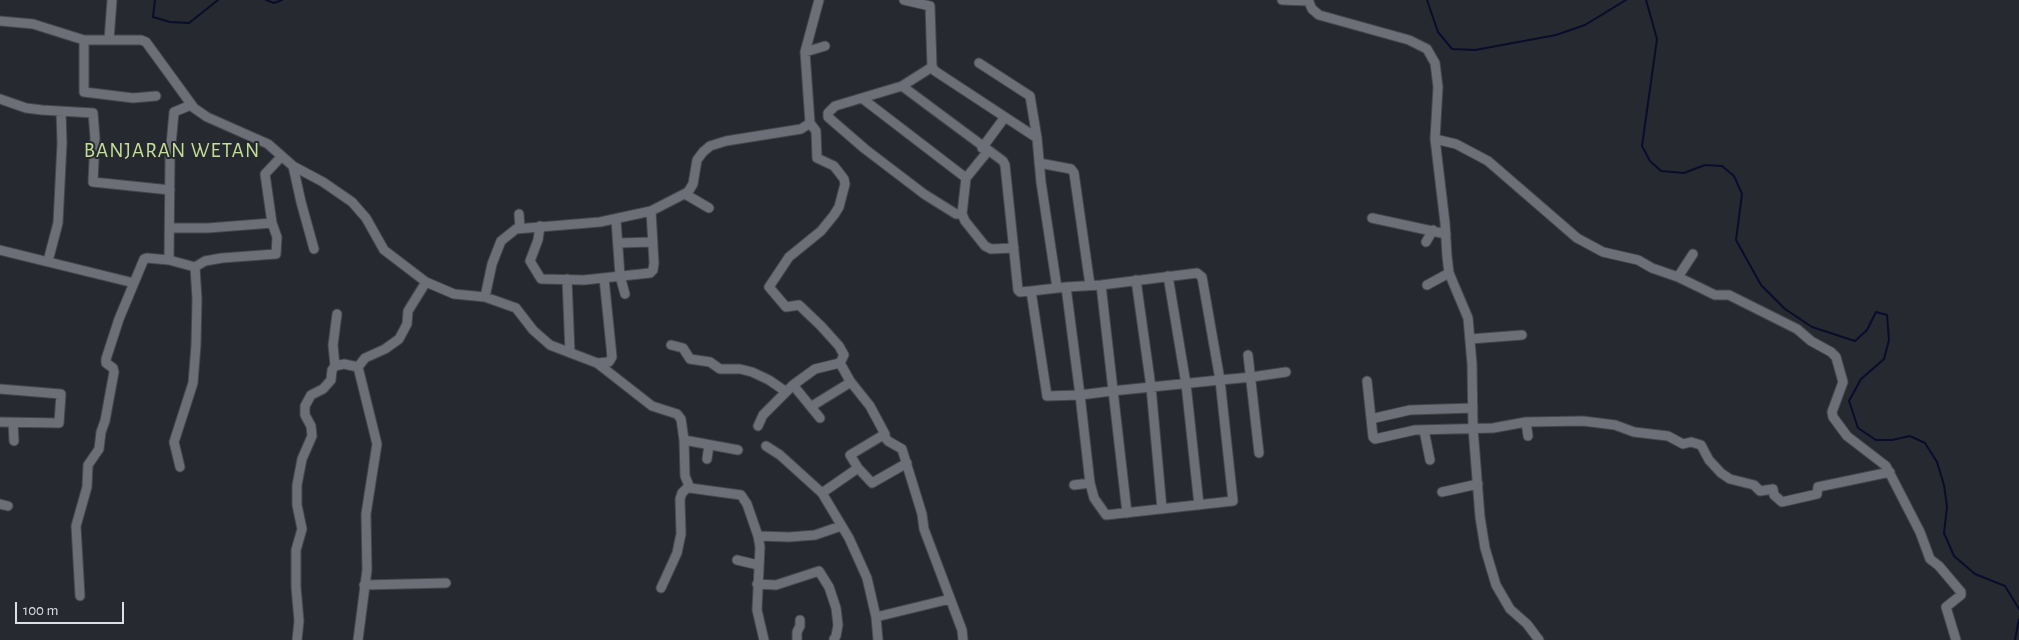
<!DOCTYPE html>
<html>
<head>
<meta charset="utf-8">
<style>
  body { margin:0 }
  #map { position:relative; width:2019px; height:640px; overflow:hidden; background:#272930; font-family:"Alegreya Sans",sans-serif }
  canvas { display:block }
  .scale { position:absolute; left:15px; top:602px; width:109px; height:22px; box-sizing:border-box; border:2px solid #dddfe4; border-top:0; padding-left:6px; font-size:15px; line-height:18px; white-space:nowrap; color:#dddfe4; -webkit-text-stroke:4px #272930; paint-order:stroke }
</style>
</head>
<body>
<div id="map">
<canvas width="2019" height="640"></canvas>
<div class="scale">100 m</div>
</div>
<script>
const c = document.querySelector('canvas').getContext('2d');
c.lineJoin = 'round';
const shape = rows => new Path2D(rows.map(r => 'M' + r).join(''));
function stroke(path, color, width, dash) { c.strokeStyle = color; c.lineWidth = width; c.lineCap = dash ? 'butt' : 'round'; c.setLineDash(dash || []); c.stroke(path); }
function drawText(font, color, halo, rows, align = 'center') {
  c.font = font + ' "Alegreya Sans",sans-serif'; c.lineWidth = 4; c.setLineDash([]); c.textBaseline = 'middle'; c.strokeStyle = halo; c.fillStyle = color; for (const [text, x, y, turn = 0] of rows) {
    c.save(); c.translate(x, y); c.rotate((+turn || 0) * Math.PI / 180); c.textAlign = isNaN(turn) ? turn : align; if (halo) c.strokeText(text, 0, 0); c.fillText(text, 0, 0); c.restore();
  }
}
const stream = shape([
  [155,0,153,17,170,22,189,23,218,0],
  [266,0,274,3,282,0],
  [1427,0,1438,32,1452,49,1475,50,1556,35,1585,25,1626,0],
  [1646,0,1657,39,1642,146,1650,161,1661,171,1684,173,1705,165,1722,166,1734,176,1742,194,1736,240,1761,285,1785,309,1812,327,1855,341,1867,330,1876,312,1887,315,1889,340,1884,359,1861,379,1849,401,1858,428,1876,440,1892,440,1910,436,1925,443,1937,462,1944,485,1947,507,1944,533,1954,556,1975,574,2005,586,2019,609],
  [2015,640,2019,619]
]);
const minor = shape([
  [819,0,805,52,810,123,816,131,817,158,834,166,844,179,845,184,839,207,834,215,821,231,789,257,769,287,786,307,799,305,821,326,839,346,844,355,840,363],
  [904,0,930,6,932,67,935,71,1005,117,982,148],
  [1282,0,1309,1],
  [1308,0,1312,9,1319,15,1409,40,1427,49,1435,63,1438,87,1435,139,1445,223,1447,256,1449,273,1468,318,1472,364,1473,428,1480,517,1485,548,1496,585,1510,609,1527,624,1539,640],
  [0,21,33,24,84,40,141,40,146,42,194,108,207,117,268,144,293,166,323,182,352,202,366,218,384,250,426,282,454,294,485,297,516,308,533,330,550,345,597,363,652,406,677,414,681,419,684,440,685,476,690,488,741,495,747,504,758,536,760,547,757,610,764,640],
  [84,40,84,92,133,98,156,96],
  [109,40,112,0],
  [805,52,825,46],
  [979,63,1030,96,1037,138],
  [932,67,902,86,835,106,828,113,828,117,865,149,924,194,956,214,962,214,966,178,988,151],
  [902,86,1003,161,1005,165,1018,290,1020,292,1031,291],
  [0,99,26,108,42,110,93,113,95,138,93,182,170,190],
  [863,99,966,178],
  [1005,117,1037,138,1041,182,1057,288],
  [1435,139,1456,144,1488,161,1577,238,1603,252,1638,260,1652,268,1678,277,1715,295,1729,295,1797,329,1811,341,1831,352,1836,357,1843,382,1832,412,1833,417,1847,436,1886,466,1920,532,1930,559,1939,566,1961,592,1961,595,1946,607,1956,640],
  [1039,163,1071,169,1074,173,1090,285],
  [293,166,301,202,314,249],
  [685,194,709,208],
  [519,214,520,228],
  [962,214,965,221,985,246,991,249,1014,248],
  [1372,218,1446,234],
  [616,220,620,276,625,294],
  [540,226,538,240,530,261,541,279,584,280,650,273,653,270,654,263,651,211],
  [170,228,208,228,272,223,265,174,282,156],
  [1426,242,1433,230],
  [618,243,653,242],
  [0,250,134,283],
  [169,260,195,267,197,299,196,345,193,383,174,442,180,467],
  [48,261,58,223,62,143,61,112],
  [195,267,205,261,222,258,276,254,277,237,272,223],
  [1168,276,1186,384,1199,505],
  [1678,277,1693,254],
  [567,279,570,353],
  [1136,280,1151,387,1162,509],
  [1101,285,1127,513],
  [1427,285,1449,273],
  [1066,287,1080,395,1090,483,1094,498,1106,515,1233,501,1220,380,1202,277,1197,273,1101,285,1066,287,1031,291,1047,396,1080,395,1112,391,1220,380,1252,377,1286,372],
  [485,297,492,264,501,241,516,229,600,222,651,211,688,192,693,184,697,160,703,152,710,146,726,141,801,129,810,123],
  [1470,339,1522,335],
  [671,345,683,348,690,359,710,362,720,369,740,369,752,372,769,380,785,391],
  [1248,355,1259,453],
  [597,363,609,362,612,357,604,278],
  [335,366,344,364,358,367],
  [1367,381,1373,437,1375,439,1415,430,1493,428,1526,422,1583,421,1615,425,1634,432,1668,436,1683,444,1691,442,1701,445,1709,460,1721,473,1730,479,1754,485,1760,491,1773,489,1774,495,1782,502,1817,494,1818,487,1890,472],
  [793,385,815,369,840,363,850,381,870,406,885,434,850,455,858,468],
  [0,389,61,394,59,423,0,422],
  [812,406,851,382],
  [1375,418,1410,410,1473,408],
  [1526,422,1528,436],
  [13,423,14,441],
  [758,426,763,415,793,385,820,418],
  [1424,430,1430,460],
  [884,436,888,441,902,449,922,514,924,529,962,630,963,640],
  [684,440,738,450],
  [766,446,780,455,822,493],
  [707,459,709,445],
  [1074,485,1090,483],
  [1442,492,1478,484],
  [0,504,8,506],
  [758,536,789,537,815,535,841,526],
  [737,560,758,565],
  [757,584,776,585,819,571,829,587,836,608,838,625,836,636,834,639],
  [364,585,446,583],
  [661,588,677,553,681,534,680,499,682,493,689,486],
  [80,596,76,526,87,487,88,465,99,449,101,432,105,421,114,372,113,368,106,363,106,359,119,319,144,259,147,258,169,260,170,156,174,112,191,105],
  [876,617,950,599],
  [297,640,299,621,296,587,296,550,302,529,297,505,297,485,302,459,312,436,311,426,305,415,305,406,311,395,323,389,331,380,332,370,335,366,333,345,337,314],
  [358,640,367,570,366,514,377,444,358,367,365,358,385,349,399,339,407,324,408,311,426,282],
  [797,640,797,632,800,626,800,620],
  [878,640,876,617,867,578,849,538,822,493,858,468,872,483,907,463]
]);
const quarterNames = [
  ["BANJARAN WETAN",172,151]
];
stroke(stream, '#0a0c2c', 2);
stroke(minor, '#45474d', 11);
stroke(minor, '#6d6f78', 9);
c.letterSpacing = '1px';
drawText('21px', '#c4df96', '#272930', quarterNames);
c.letterSpacing = '0px';
</script>
</body>
</html>
